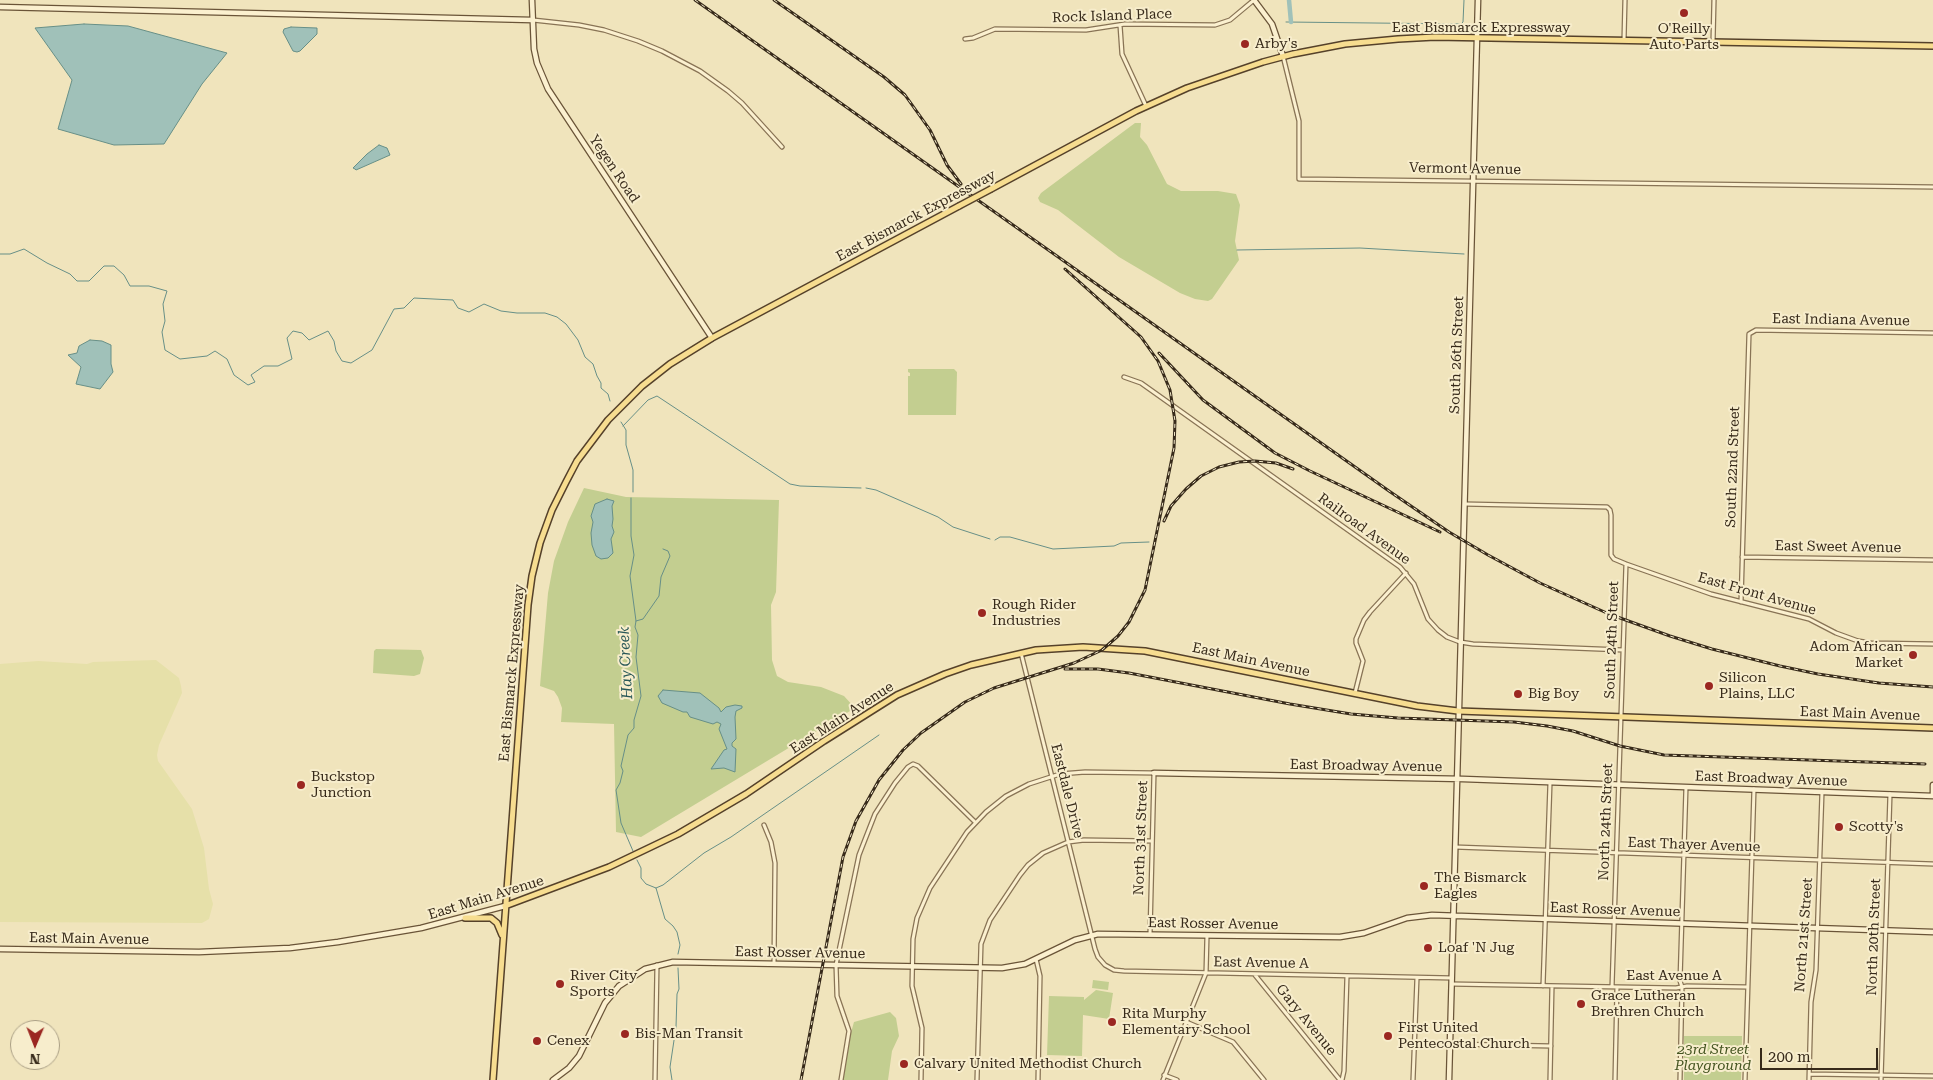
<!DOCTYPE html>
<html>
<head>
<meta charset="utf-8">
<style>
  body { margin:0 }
  #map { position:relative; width:1933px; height:1080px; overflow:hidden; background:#f0e4bc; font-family:"Roboto Serif",serif }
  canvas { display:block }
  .north { position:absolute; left:10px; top:1020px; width:50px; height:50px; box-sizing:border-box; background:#f7edcc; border:1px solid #aa9f85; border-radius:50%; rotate:181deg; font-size:14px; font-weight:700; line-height:20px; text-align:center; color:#372a1a }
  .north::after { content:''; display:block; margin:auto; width:18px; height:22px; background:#9b2721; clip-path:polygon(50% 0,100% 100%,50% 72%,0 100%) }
  .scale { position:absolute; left:1760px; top:1048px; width:118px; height:22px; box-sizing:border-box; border:2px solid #372a1a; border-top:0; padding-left:6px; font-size:15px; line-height:18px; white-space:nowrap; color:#372a1a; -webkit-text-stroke:4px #f7edcc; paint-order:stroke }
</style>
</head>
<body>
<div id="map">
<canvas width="1933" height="1080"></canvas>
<div class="north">N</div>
<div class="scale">200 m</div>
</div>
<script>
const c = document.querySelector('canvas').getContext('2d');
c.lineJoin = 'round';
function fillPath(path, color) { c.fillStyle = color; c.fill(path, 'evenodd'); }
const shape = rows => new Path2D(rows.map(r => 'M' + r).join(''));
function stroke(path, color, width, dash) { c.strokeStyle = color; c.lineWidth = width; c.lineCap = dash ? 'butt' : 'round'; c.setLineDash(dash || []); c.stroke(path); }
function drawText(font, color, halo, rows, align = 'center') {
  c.font = font + ' "Roboto Serif",serif'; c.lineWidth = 4; c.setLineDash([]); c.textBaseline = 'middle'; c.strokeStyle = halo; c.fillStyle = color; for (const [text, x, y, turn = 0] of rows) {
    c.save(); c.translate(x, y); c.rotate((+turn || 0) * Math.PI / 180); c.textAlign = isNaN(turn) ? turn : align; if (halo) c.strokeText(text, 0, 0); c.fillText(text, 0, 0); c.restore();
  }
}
const farmland = shape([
  [156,660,179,678,181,686,182,693,159,745,157,755,158,761,192,809,204,848,209,889,213,904,209,919,202,923,0,922,0,664,38,661,87,664,93,662]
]);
const green = shape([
  [1135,123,1141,123,1140,137,1147,145,1167,184,1181,191,1218,191,1236,194,1240,205,1235,241,1239,260,1212,299,1208,301,1195,299,1180,293,1119,257,1058,210,1040,202,1038,198,1041,193],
  [908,369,954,369,957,372,956,415,908,415,908,376,910,376,910,373,908,372],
  [584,488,626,497,779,500,776,592,771,605,772,660,777,676,788,682,821,687,844,696,855,708,641,837,616,832,614,724,561,722,562,708,558,697,554,691,540,686,548,593,554,561,568,522],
  [376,649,421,650,424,658,420,674,414,676,373,673,374,651],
  [1093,980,1109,982,1108,990,1092,988],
  [1096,990,1113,993,1109,1019,1083,1015,1082,1056,1047,1055,1049,996,1084,997,1084,1000],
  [890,1012,896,1018,899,1036,892,1051,888,1080,843,1080,846,1050,854,1022],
  [1684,1036,1742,1036,1741,1080,1684,1080]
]);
const water = shape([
  [84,24,128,26,227,53,202,84,164,144,114,145,58,129,72,80,35,28,84,24],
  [291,27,317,28,317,34,300,51,297,52,293,51,283,32,284,29,291,27],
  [379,145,387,148,390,155,356,170,355,169,353,168,367,154,379,145],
  [90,340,102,341,111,345,111,364,113,372,100,389,76,384,81,367,68,355,77,353,79,346,90,340],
  [607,499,614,501,612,506,613,519,612,526,614,532,611,539,613,553,608,558,601,559,596,556,592,545,591,533,593,522,591,516,595,504,607,499],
  [663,690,700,693,719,708,721,712,726,707,735,705,742,706,742,708,736,711,735,717,736,739,732,743,732,746,736,749,735,772,724,768,711,769,724,750,727,749,719,729,721,724,717,722,713,724,690,717,687,712,683,712,662,703,658,696,663,690]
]);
const stream = shape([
  [1286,22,1461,24,1463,22,1464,0],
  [1237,250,1360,248,1464,254],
  [0,254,10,254,24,249,47,263,70,274,77,281,89,281,104,266,114,266,124,275,130,286,149,286,167,291,163,304,165,321,162,332,165,350,180,359,207,356,215,351,227,359,234,375,248,385,255,382,251,375,264,366,278,366,292,359,287,338,293,331,302,333,309,340,328,331,334,341,336,351,342,361,351,363,372,350,394,309,404,308,414,298,453,300,458,308,469,312,484,304,501,311,517,313,545,313,557,317,566,324,578,340,585,357,593,364,597,376,601,383,601,388,608,394,610,401],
  [621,422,626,430,626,445,633,470,633,492],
  [623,426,648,400,657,396,790,484,800,486,861,488],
  [866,488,876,490,938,517,953,527,990,539],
  [631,498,631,536,634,555,630,576,636,621,635,627,638,635,636,657,641,696,634,720,634,728,628,735,621,766,623,771,620,783,616,790,621,823,633,851],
  [995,540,1000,537,1010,537,1053,549,1114,546,1121,543,1149,542],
  [636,621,643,619,659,596,661,577,670,556,668,551,663,549],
  [637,860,641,868,641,878,646,884,656,888,665,919,673,926,677,932,680,945,678,954],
  [656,888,663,885,704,853,731,837,879,735],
  [672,1080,670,1067,676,1027,677,994,679,989,678,968]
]);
const canal = shape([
  [1289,0,1291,22]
]);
const street = shape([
  [533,20,579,25,604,30,638,41,662,51,700,71,728,91,742,103,782,147],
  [1120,25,1122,54,1146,106],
  [965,39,973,38,995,29,1086,30,1125,24,1215,25,1230,20,1254,0],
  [1624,40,1625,0],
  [1713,42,1714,0],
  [1283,56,1299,121,1299,179,1933,187],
  [1124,377,1141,383,1400,567,1414,584,1428,619,1438,630,1447,637,1460,642,1473,644,1623,650],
  [1465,504,1607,507,1610,510,1611,515,1611,555,1614,559,1626,564,1711,594,1809,619,1836,633,1858,641,1871,643,1933,644],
  [1742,557,1933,560],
  [1741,602,1749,334,1756,330,1933,333],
  [1021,653,1095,949,1098,957,1105,965,1114,970,1124,971,1452,978],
  [1355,693,1363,661,1356,643,1356,639,1364,620,1370,612,1406,573],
  [764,825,771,842,775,863,774,964],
  [1455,847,1933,864],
  [1036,959,1040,976,1038,1080],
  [1255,975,1340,1080],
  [1452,984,1676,988,1687,986,1747,987],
  [1543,986,1550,783],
  [1612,987,1626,564],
  [1186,1022,1233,1042,1264,1080],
  [1450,1044,1551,1046],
  [1810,1074,1933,1076],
  [1164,1075,1177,1080],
  [655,1080,657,965],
  [841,1080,849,1031,837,996,836,965,859,855,875,814,895,783,908,767,913,764,918,766,975,822],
  [921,1080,922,1028,912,986,913,939,917,918,930,888,967,832,986,812,1006,796,1029,784,1060,774,1085,772,1154,773,1150,934],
  [977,1080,981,944,990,920,1020,875,1028,865,1043,853,1068,842,1084,840,1152,841],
  [1163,1080,1206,973,1207,936],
  [1342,1080,1344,1071,1347,976],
  [1413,1080,1417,978],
  [1550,1080,1552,986],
  [1615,1080,1617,987],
  [1680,1080,1682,987,1680,981,1686,787],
  [1745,1080,1754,789],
  [1809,1080,1811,1002,1816,970,1822,792],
  [1881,1080,1890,794]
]);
const secondary = shape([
  [532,0,534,49,537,63,548,89,712,338],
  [1254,0,1272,24,1283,56],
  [0,7,532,20],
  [1154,773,1463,779,1933,796],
  [1933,796,1933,785],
  [0,949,199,952,290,948,338,942,421,928,505,906],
  [553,1080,569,1068,579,1056,605,1003,619,986,645,969,673,962,1002,968,1025,964,1075,940,1098,934,1340,937,1364,933,1407,918,1432,915,1933,932],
  [1449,1080,1478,0]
]);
const primary = shape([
  [991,189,1136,111,1187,88,1263,62,1293,54,1345,44,1398,39,1435,37,1933,46],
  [505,906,609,867,678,834,746,794,824,741,897,695,945,674,971,665,1036,650,1083,647,1145,651,1417,706,1458,711,1933,728],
  [465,918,491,918,497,923,502,935],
  [493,1080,528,605,532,576,540,543,552,510,566,482,577,461,608,420,642,386,670,364,712,338,959,206]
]);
const rail = shape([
  [695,0,1389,491,1449,532,1488,555,1540,583,1609,614,1670,636,1712,649,1780,666,1818,674,1879,683,1933,687],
  [774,0,884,77,905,95,930,130,947,165,961,184],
  [1159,353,1203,400,1275,453,1310,471,1440,532],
  [1164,521,1171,506,1186,489,1201,476,1219,467,1239,462,1255,461,1276,463,1293,469],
  [1065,669,1098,669,1129,673,1290,704,1351,714,1398,718,1514,722,1547,726,1573,731,1620,746,1664,755,1925,764],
  [801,1080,843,857,856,821,879,780,903,750,921,733,965,702,994,688,1074,663,1102,650,1118,636,1129,622,1145,590,1174,448,1175,421,1170,390,1158,361,1141,337,1065,269]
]);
const primaryBridge = shape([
  [959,206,991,189]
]);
const markers = [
  [1684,13,5,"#9b2721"],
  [1245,44,5,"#9b2721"],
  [982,613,5,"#9b2721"],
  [1913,655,5,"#9b2721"],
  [1709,686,5,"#9b2721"],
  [1518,694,5,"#9b2721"],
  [301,785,5,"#9b2721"],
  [1839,827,5,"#9b2721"],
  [1424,886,5,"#9b2721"],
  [1428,948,5,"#9b2721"],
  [560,984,5,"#9b2721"],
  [1581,1004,5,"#9b2721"],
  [1112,1022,5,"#9b2721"],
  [625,1034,5,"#9b2721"],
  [1388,1036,5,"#9b2721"],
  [537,1041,5,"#9b2721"],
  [904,1064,5,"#9b2721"]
];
const streetNames = [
  ["Rock Island Place",1112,16,-2],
  ["East Bismarck Expressway",1481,28],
  ["Yegen Road",614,169,56],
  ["Vermont Avenue",1465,169,1],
  ["East Bismarck Expressway",916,216,-28],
  ["East Indiana Avenue",1841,320,1],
  ["South 26th Street",1457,355,-88],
  ["South 22nd Street",1733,467,-88],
  ["Railroad Avenue",1364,529,36],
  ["East Sweet Avenue",1838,547,1],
  ["East Front Avenue",1757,594,16],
  ["South 24th Street",1612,640,-88],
  ["East Main Avenue",1251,660,12],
  ["East Bismarck Expressway",512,673,-85],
  ["East Main Avenue",1860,714,2],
  ["East Main Avenue",842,718,-33],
  ["East Broadway Avenue",1366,766,1],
  ["East Broadway Avenue",1771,779,2],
  ["Eastdale Drive",1067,791,76],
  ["North 24th Street",1606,822,-88],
  ["North 31st Street",1141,838,-88],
  ["East Thayer Avenue",1694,845,2],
  ["East Main Avenue",486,898,-17],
  ["East Rosser Avenue",1615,910,2],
  ["East Rosser Avenue",1213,924,1],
  ["North 21st Street",1804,935,-86],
  ["North 20th Street",1874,937,-88],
  ["East Main Avenue",89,939,1],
  ["East Rosser Avenue",800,953,1],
  ["East Avenue A",1261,963,1],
  ["East Avenue A",1674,976],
  ["Gary Avenue",1306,1020,51]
];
const poiNames = [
  ["O'Reilly",1684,29,"center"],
  ["Auto Parts",1684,45,"center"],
  ["Arby's",1255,44],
  ["Rough Rider",992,605],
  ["Industries",992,621],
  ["Adom African",1903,647,"right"],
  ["Market",1903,663,"right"],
  ["Silicon",1719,678],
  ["Plains, LLC",1719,694],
  ["Big Boy",1528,694],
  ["Buckstop",311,777],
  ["Junction",311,793],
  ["Scotty's",1849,827],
  ["The Bismarck",1434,878],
  ["Eagles",1434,894],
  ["Loaf 'N Jug",1438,948],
  ["River City",570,976],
  ["Sports",570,992],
  ["Grace Lutheran",1591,996],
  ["Brethren Church",1591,1012],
  ["Rita Murphy",1122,1014],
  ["Elementary School",1122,1030],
  ["First United",1398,1028],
  ["Pentecostal Church",1398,1044],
  ["Bis-Man Transit",635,1034],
  ["Cenex",547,1041],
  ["Calvary United Methodist Church",914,1064]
];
const parkNames = [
  ["23rd Street",1713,1050],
  ["Playground",1713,1066]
];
const waterNames = [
  ["Hay Creek",626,663,-93]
];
fillPath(farmland, '#e6e0a9');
fillPath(green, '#c3ce90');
fillPath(water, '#a0c1b9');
stroke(water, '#678f87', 1);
stroke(stream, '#678f87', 1);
stroke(canal, '#a0c1b9', 4.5);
stroke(street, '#887355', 5.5);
stroke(secondary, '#6a5438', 7);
stroke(primary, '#55412a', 8);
stroke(street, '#fbf0cf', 3);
stroke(secondary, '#fbf0cf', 4.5);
stroke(primary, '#f7dd90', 5);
stroke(rail, '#372a1a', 3);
stroke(rail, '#f7edcc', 1, [4]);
stroke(primaryBridge, '#55412a', 8, []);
stroke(primaryBridge, '#f7dd90', 5);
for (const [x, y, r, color] of markers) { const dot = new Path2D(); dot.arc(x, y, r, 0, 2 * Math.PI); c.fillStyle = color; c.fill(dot); stroke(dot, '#f7edcc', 2); }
drawText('14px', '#372a1a', '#f7edcc', streetNames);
drawText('14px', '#372a1a', '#f7edcc', poiNames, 'left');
drawText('italic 14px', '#445420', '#f7edcc', parkNames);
drawText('italic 15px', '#285757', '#f7edcc', waterNames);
</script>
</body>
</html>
